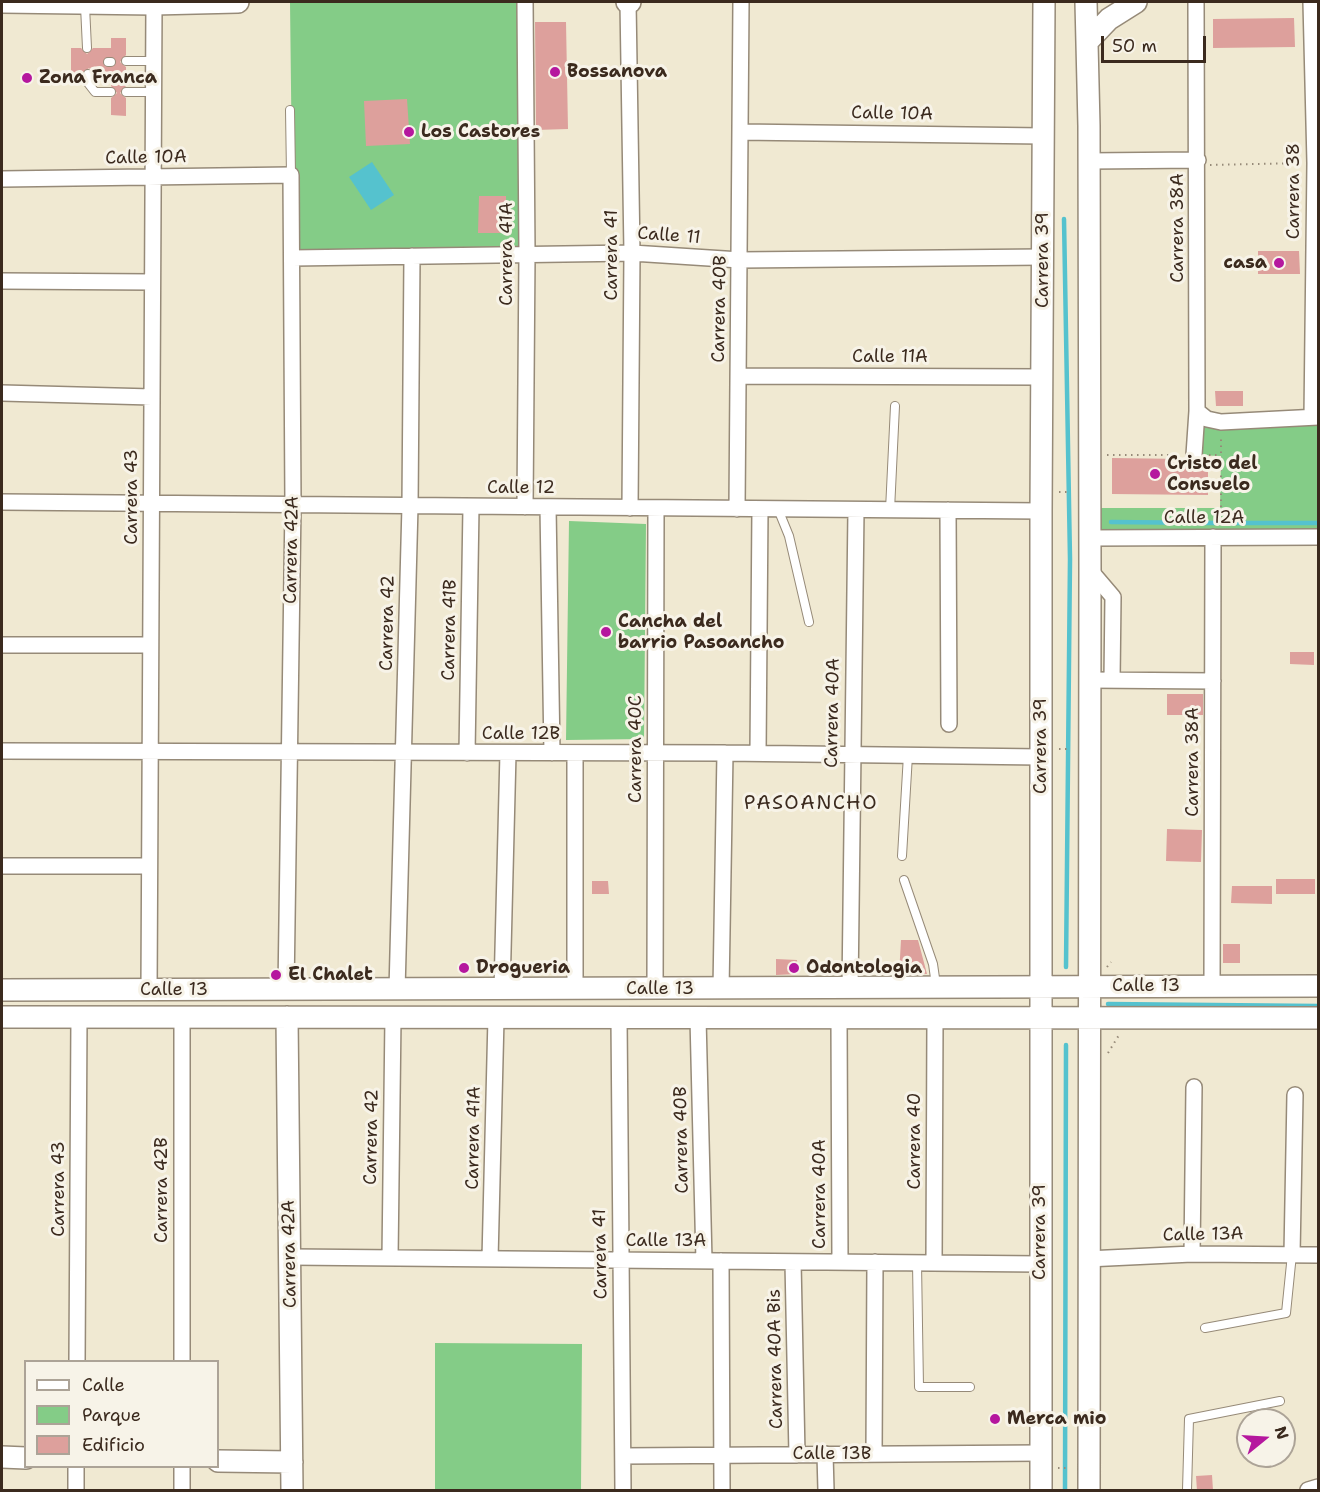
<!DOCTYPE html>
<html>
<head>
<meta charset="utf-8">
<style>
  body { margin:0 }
  #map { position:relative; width:1320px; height:1492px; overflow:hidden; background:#f0e9d2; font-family:"Shantell Sans",sans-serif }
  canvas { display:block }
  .frame { position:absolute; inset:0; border:3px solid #3b2a1e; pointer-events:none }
  .legend { position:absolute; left:24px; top:1360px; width:195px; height:108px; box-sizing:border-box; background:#f7f3e8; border:2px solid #aca397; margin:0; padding:8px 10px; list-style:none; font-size:18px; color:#3b2a1e }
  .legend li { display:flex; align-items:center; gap:12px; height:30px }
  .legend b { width:30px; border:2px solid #aca397 }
  .north { position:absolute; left:1236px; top:1408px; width:60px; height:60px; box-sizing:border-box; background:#f7f3e8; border:2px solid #aca397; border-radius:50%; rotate:72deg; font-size:16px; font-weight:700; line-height:24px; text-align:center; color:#3b2a1e }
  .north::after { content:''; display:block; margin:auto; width:21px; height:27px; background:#b5179e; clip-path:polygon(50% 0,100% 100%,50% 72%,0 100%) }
  .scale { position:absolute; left:1101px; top:36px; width:105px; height:27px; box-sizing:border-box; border:3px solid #3b2a1e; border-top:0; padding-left:8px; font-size:18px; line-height:21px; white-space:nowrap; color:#3b2a1e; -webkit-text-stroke:4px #f7f3e8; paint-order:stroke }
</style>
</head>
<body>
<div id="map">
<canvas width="1320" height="1492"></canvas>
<div class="frame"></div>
<ul class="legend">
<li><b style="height:8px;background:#fff"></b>Calle</li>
<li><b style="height:16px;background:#84cc87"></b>Parque</li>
<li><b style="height:16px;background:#dda09c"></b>Edificio</li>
</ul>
<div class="north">N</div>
<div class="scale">50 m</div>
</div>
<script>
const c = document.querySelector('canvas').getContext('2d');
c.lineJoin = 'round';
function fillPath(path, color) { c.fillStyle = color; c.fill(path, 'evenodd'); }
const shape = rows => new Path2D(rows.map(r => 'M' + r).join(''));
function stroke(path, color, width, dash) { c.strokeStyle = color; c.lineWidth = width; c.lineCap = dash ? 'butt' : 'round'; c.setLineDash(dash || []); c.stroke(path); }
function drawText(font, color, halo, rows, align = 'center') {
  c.font = font + ' "Shantell Sans",sans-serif'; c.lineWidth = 6; c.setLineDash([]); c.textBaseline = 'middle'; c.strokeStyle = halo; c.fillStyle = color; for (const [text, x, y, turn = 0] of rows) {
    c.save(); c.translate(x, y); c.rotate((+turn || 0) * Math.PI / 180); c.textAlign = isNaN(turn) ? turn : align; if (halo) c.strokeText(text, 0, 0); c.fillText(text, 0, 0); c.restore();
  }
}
const green = shape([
  [290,2,525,2,527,254,293,258],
  [1197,411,1207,419,1318,417,1318,537,1090,538,1090,508,1220,508,1221,456,1194,455],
  [569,521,646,524,644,739,566,740],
  [435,1343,582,1344,581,1490,435,1490]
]);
const water = shape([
  [372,162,394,195,371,210,349,177]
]);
const stream = shape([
  [1064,219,1070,559,1066,967],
  [1111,522,1214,523],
  [1229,523,1318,523],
  [1108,1004,1318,1006],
  [1065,1490,1066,1045]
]);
const building = shape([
  [1294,18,1295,47,1213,48,1213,19],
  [535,22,566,22,568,129,536,130],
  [111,38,126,38,126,55,120,62,126,67,126,86,120,93,126,98,126,116,111,115,111,98,117,93,111,86,111,74,94,74,89,68,82,74,71,74,71,48,81,48,87,54,93,48,111,48],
  [407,99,410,144,366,146,364,101],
  [479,196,506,196,506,233,478,233],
  [1258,251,1299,251,1300,274,1258,274],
  [1215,391,1243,391,1243,406,1216,406],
  [1112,458,1185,459,1194,465,1208,459,1208,495,1112,494],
  [1290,652,1314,652,1314,665,1290,664],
  [1167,694,1203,694,1203,715,1167,715],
  [1167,829,1202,830,1201,862,1166,861],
  [1276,879,1315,879,1315,894,1276,894],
  [592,881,608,881,609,894,592,894],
  [1232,886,1272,886,1272,904,1231,903],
  [901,940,918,940,927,974,899,975],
  [1223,944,1240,944,1240,963,1223,963],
  [776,959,797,960,798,974,776,975],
  [1212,1475,1213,1490,1197,1491,1196,1476]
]);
const path = shape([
  [1210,165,1301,163],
  [1107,455,1179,455],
  [1209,455,1221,455],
  [1059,492,1071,492],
  [1221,525,1221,437],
  [1059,749,1071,749],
  [1107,967,1111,962],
  [1108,1053,1119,1035],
  [1058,1468,1070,1468]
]);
const lane = shape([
  [85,6,87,48],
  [126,61,154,61],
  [108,62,111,62],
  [88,74,88,83,95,92,111,92],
  [126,92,153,92],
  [290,110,291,175],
  [778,509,789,536,809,622],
  [890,510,895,406],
  [902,856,908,755],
  [904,880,933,964,936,985],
  [917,1263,919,1387,970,1387],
  [1205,1328,1286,1313,1292,1254],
  [1187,1490,1189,1419,1280,1401]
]);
const street = shape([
  [628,2,632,253,630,508],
  [1311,2,1315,163,1312,417],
  [740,132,1043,136],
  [1089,161,1198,160],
  [2,179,291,175,293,505,286,990],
  [293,258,632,253,740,260,1043,257],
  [2,281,152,282],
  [739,376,1042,377],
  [2,393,152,397],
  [1197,411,1207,419,1221,422,1318,417],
  [1194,455,1197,411,1196,2],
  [2,502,1041,511],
  [525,507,527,254,525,2],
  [548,507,552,753],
  [737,509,741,2],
  [948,510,949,724],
  [1090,538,1318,537],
  [1090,570,1113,597,1112,680],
  [2,645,150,645],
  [1090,680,1213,681],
  [2,751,725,753,1041,757],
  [467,753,471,507],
  [575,753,575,990],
  [758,753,760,509],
  [2,866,149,866],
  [1212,986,1213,537],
  [721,989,725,753],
  [850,989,856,510],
  [149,990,154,4],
  [397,990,410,506,412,256],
  [502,990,508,753],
  [655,990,656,508],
  [182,1018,182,1362],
  [619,1018,623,1490],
  [698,1018,704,1261],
  [839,1018,840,1262],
  [1192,1254,1194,1087],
  [1292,1254,1295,1095],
  [291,1257,1040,1264],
  [390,1258,393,1017],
  [490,1259,496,1018],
  [1087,1259,1192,1254,1318,1255],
  [721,1261,722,1490],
  [793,1262,797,1455],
  [934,1263,935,1019],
  [77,1362,79,1017],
  [825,1454,826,1490],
  [874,1454,875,1262],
  [623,1456,1041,1453],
  [182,1466,182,1490],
  [76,1490,76,1466],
  [1308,1490,1318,1487]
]);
const secondary = shape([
  [2,2,154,4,238,2],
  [627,2,630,2],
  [1086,2,1089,126,1090,570,1089,1490],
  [1088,41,1109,19,1136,2],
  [2,990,1318,986],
  [2,1017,1318,1018],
  [287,1017,292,1490],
  [2,1457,26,1458],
  [218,1461,292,1462],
  [1041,1490,1041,511,1044,2]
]);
const markers = [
  [555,72,6,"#b5179e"],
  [27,78,6,"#b5179e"],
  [409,132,6,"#b5179e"],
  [1279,263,6,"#b5179e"],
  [1155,474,6,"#b5179e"],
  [606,632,6,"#b5179e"],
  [464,968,6,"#b5179e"],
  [794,968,6,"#b5179e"],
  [276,975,6,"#b5179e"],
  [995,1419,6,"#b5179e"]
];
const poiNames = [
  ["Bossanova",567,72],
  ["Zona Franca",39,78],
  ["Los Castores",421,132],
  ["casa",1267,263,"right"],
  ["Cristo del",1167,464],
  ["Consuelo",1167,485],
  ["Cancha del",618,622],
  ["barrio Pasoancho",618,643],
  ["Drogueria",476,968],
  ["Odontologia",806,968],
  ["El Chalet",288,975],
  ["Merca mio",1007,1419]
];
const streetNames = [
  ["Calle 10A",892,114,1],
  ["Calle 10A",146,158,-1],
  ["Carrera 38",1294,191,-90],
  ["Carrera 38A",1178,228,-90],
  ["Calle 11",669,236,4],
  ["Carrera 41A",507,254,-90],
  ["Carrera 41",612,255,-90],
  ["Carrera 39",1043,260,-90],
  ["Carrera 40B",720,309,-89],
  ["Calle 11A",890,357],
  ["Calle 12",521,488],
  ["Carrera 43",132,497,-90],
  ["Calle 12A",1204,518],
  ["Carrera 42A",292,550,-89],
  ["Carrera 42",388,623,-89],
  ["Carrera 41B",450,630,-89],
  ["Carrera 40A",833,713,-89],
  ["Calle 12B",521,734],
  ["Carrera 39",1041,746,-90],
  ["Carrera 40C",636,749,-90],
  ["Carrera 38A",1193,762,-90],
  ["Calle 13",1146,986],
  ["Calle 13",660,989],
  ["Calle 13",174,990],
  ["Carrera 42",372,1137,-89],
  ["Carrera 41A",474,1138,-89],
  ["Carrera 40B",682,1140,-91],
  ["Carrera 40",915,1141,-90],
  ["Carrera 43",59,1189,-90],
  ["Carrera 42B",162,1190,-90],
  ["Carrera 40A",820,1194,-90],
  ["Carrera 39",1040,1232,-90],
  ["Calle 13A",1203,1235,-1],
  ["Calle 13A",666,1241],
  ["Carrera 42A",290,1254,-91],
  ["Carrera 41",601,1254,-91],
  ["Carrera 40A Bis",776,1359,-91],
  ["Calle 13B",832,1454]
];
const neighbourhoodNames = [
  ["PASOANCHO",811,804]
];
fillPath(green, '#84cc87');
fillPath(water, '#55c2ce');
stroke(stream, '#55c2ce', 4.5);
fillPath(building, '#dda09c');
stroke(lane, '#968a78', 10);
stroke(street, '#968a78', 18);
stroke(secondary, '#968a78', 24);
stroke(path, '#968a78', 2, [1.5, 4.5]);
stroke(lane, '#fff', 8);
stroke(street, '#fff', 15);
stroke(secondary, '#fff', 21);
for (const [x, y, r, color] of markers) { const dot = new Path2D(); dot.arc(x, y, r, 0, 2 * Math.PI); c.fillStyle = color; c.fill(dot); stroke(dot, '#f7f3e8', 2); }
drawText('bold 18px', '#3b2a1e', '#f7f3e8', poiNames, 'left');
drawText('18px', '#3b2a1e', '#f7f3e8', streetNames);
c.letterSpacing = '1.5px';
drawText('20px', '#3b2a1e', '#f7f3e8', neighbourhoodNames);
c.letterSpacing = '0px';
</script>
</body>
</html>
